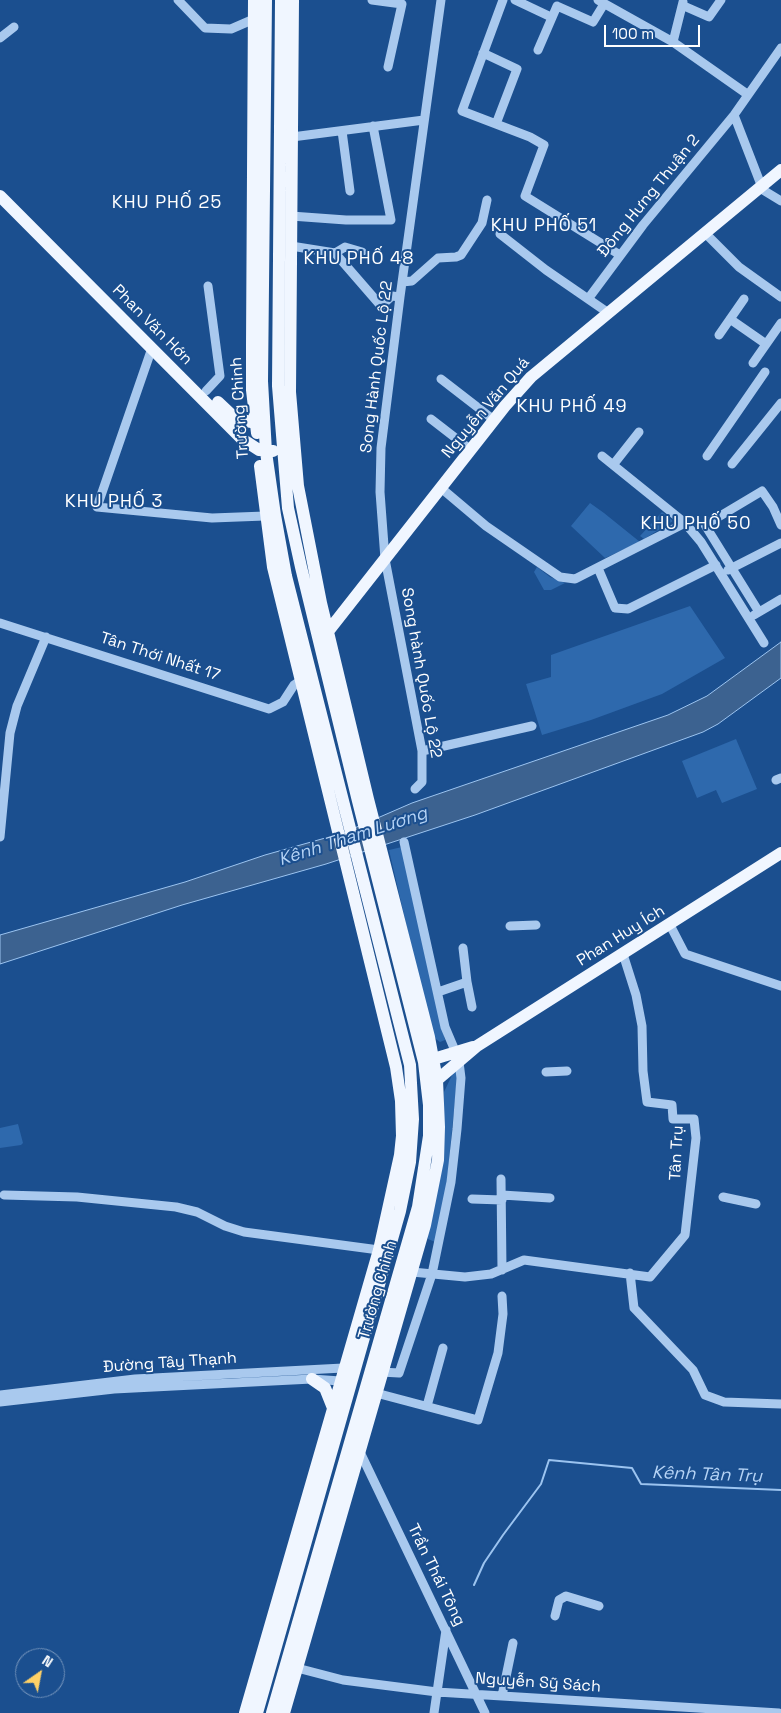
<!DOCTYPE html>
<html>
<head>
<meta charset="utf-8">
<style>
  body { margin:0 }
  #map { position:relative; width:781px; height:1713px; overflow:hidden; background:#1b4f8f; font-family:"Space Grotesk",sans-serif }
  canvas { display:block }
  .north { position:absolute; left:15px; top:1648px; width:50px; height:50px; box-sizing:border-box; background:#1b4f8f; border:1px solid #7695bc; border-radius:50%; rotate:33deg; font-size:14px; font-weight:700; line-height:20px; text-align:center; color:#fff }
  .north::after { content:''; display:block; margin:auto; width:18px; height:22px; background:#ffd166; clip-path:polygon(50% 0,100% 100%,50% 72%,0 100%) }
  .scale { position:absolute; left:604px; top:25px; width:96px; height:22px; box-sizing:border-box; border:2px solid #fff; border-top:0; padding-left:6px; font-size:15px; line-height:18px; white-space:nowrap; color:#fff; -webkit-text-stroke:4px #1b4f8f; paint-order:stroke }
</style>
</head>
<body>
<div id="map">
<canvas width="781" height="1713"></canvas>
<div class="north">N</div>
<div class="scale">100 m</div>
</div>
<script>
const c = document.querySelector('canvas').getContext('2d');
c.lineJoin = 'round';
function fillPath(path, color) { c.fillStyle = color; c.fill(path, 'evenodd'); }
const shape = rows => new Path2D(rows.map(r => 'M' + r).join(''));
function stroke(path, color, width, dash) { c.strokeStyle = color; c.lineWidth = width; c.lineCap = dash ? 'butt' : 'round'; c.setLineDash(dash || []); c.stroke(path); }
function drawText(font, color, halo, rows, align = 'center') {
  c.font = font + ' "Space Grotesk",sans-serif'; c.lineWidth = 4; c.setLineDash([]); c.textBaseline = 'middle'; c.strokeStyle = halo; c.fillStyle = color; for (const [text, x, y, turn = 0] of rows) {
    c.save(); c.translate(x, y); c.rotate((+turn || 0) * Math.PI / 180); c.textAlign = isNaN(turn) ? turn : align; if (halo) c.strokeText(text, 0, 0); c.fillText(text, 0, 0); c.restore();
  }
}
const green = shape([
  [590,503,604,513,640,542,605,558,571,526],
  [662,512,673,521,644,539,640,536],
  [537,567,550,577,565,583,551,590,544,590,534,572],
  [690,606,725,658,662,694,591,720,542,735,526,684,551,677,551,655],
  [736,739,757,789,722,803,716,790,697,798,682,761],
  [402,847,445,1040,440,1042,432,1036,389,850],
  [458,1069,445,1201,435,1242,428,1239,426,1234,444,1112,444,1092,453,1073],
  [18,1124,23,1143,21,1145,0,1148,0,1128]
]);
const water = shape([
  [781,642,781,678,718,724,703,732,475,815,326,864,182,905,0,964,0,935,185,882,265,855,343,833,412,803,668,715,707,696,781,642]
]);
const stream = shape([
  [474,1585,484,1563,503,1535,541,1484,549,1460,632,1468,641,1484,781,1490]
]);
const minor = shape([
  [178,0,205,28,231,29,254,19],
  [372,0,402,4,388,67],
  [503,0,462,111,530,137,544,145,525,196,620,255],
  [515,0,551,17],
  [598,0,673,42,747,94],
  [684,6,709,17,721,0],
  [0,38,14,27],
  [673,42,683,2],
  [538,50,557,6,593,22,604,4],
  [483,53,517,69,496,124],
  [734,115,763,190,781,201],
  [342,131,350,191],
  [292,137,424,120],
  [291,216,346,220,391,220,373,126],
  [705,233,739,267,781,297],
  [500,234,546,270,607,312],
  [291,246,335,253,345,247,362,252],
  [335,253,381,306,392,296,400,297],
  [402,282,412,281,438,258,456,257,461,255,482,223,487,200],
  [588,299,643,225,734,115,781,48],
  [730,319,766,344],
  [719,335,744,299],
  [152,348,97,507,212,518,265,516],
  [753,363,781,323],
  [441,379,494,420],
  [206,391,220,376,208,286],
  [431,419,471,450],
  [602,456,685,523,701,542,764,643],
  [707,456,765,372],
  [732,464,781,403],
  [613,465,639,432],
  [441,488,486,526,560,577,575,579,685,523],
  [598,568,615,608,628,609,716,565],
  [728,570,781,543],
  [759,612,705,525,762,491,773,507,781,525],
  [754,615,781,599],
  [0,623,269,709,283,702,294,685,300,681],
  [422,751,532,726],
  [776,780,781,778],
  [415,789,422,782,422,751,385,559,380,492,381,448,400,297,441,0],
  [0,837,10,733,17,706,46,637],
  [404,842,445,1027,456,1053],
  [670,925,685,954,781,986],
  [510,926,536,925],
  [467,982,472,1007],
  [438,992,467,982,463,948],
  [546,1072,567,1071],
  [501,1179,502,1270],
  [4,1195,77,1197,176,1207,197,1212,225,1226,244,1232,379,1250],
  [502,1195,550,1198],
  [723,1197,756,1204],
  [472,1199,502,1200],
  [412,1272,465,1277,491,1274,524,1260,650,1277,685,1235,696,1138,694,1119,673,1119,672,1105,647,1102,643,1071,642,1026,636,995,623,954],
  [630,1273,634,1308,693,1370,705,1395,724,1402,781,1404],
  [381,1372,399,1373,432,1274,451,1182,457,1129,461,1078,459,1062],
  [376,1393,478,1420,498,1353,503,1314,502,1296],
  [0,1395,135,1379,343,1368],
  [0,1402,114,1389,312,1379,340,1381],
  [427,1406,443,1348],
  [359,1450,485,1713],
  [555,1616,559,1600,566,1596,599,1606],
  [297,1668,343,1680,437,1692,779,1713],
  [502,1696,513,1643],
  [434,1713,446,1630]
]);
const major = shape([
  [254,0,252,345,252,390,257,433],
  [0,196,242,439,259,450,273,451],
  [218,402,236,419,262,424],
  [326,634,505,406,531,377,781,170],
  [427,1061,473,1047],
  [432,1081,437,1080,477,1046,781,853],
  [312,1379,325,1388,333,1408],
  [245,1713,379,1250,400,1155,402,1136,401,1101,396,1067,273,567,260,466],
  [257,1713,400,1211,410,1162,413,1119,410,1065,286,576,275,515,266,452,262,381,266,0],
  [272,1713,418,1207,429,1136,429,1105,424,1062,358,801,301,567,288,508,278,386,281,0],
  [284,1713,425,1225,438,1160,439,1127,437,1080,429,1037,368,799,321,603,298,486,290,392,293,0]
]);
const streetNames = [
  ["Đông Hưng Thuận 2",649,196,-51],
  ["Phan Văn Hớn",152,325,45],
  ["Song Hành Quốc Lộ 22",377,367,-83],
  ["Trường Chinh",240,408,-94],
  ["Nguyễn Văn Quá",486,408,-50],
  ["Tân Thới Nhất 17",160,657,18],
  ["Song hành Quốc Lộ 22",421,673,80],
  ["Phan Huy Ích",621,936,-32],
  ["Tân Trụ",677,1153,-87],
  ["Trường Chinh",378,1290,-74],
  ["Đường Tây Thạnh",170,1363,-4],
  ["Trần Thái Tông",436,1575,64],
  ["Nguyễn Sỹ Sách",538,1683,4]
];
const neighbourhoodNames = [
  ["KHU PHỐ 25",167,203],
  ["KHU PHỐ 51",544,226],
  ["KHU PHỐ 48",359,259],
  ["KHU PHỐ 49",572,407],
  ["KHU PHỐ 3",114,502],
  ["KHU PHỐ 50",696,524]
];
const waterNames = [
  ["Kênh Tham Lương",353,837,-18],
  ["Kênh Tân Trụ",707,1475,2]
];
fillPath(green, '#2e69ad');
fillPath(water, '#3c6290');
stroke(water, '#9cc4f0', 1);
stroke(stream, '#9cc4f0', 2);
stroke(minor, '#a9c9ee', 9);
stroke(major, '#f0f6ff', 12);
drawText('16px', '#fff', '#1b4f8f', streetNames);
c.letterSpacing = '1px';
drawText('18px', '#fff', '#1b4f8f', neighbourhoodNames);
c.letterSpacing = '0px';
drawText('italic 18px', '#b5d3f5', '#1b4f8f', waterNames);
</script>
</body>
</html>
